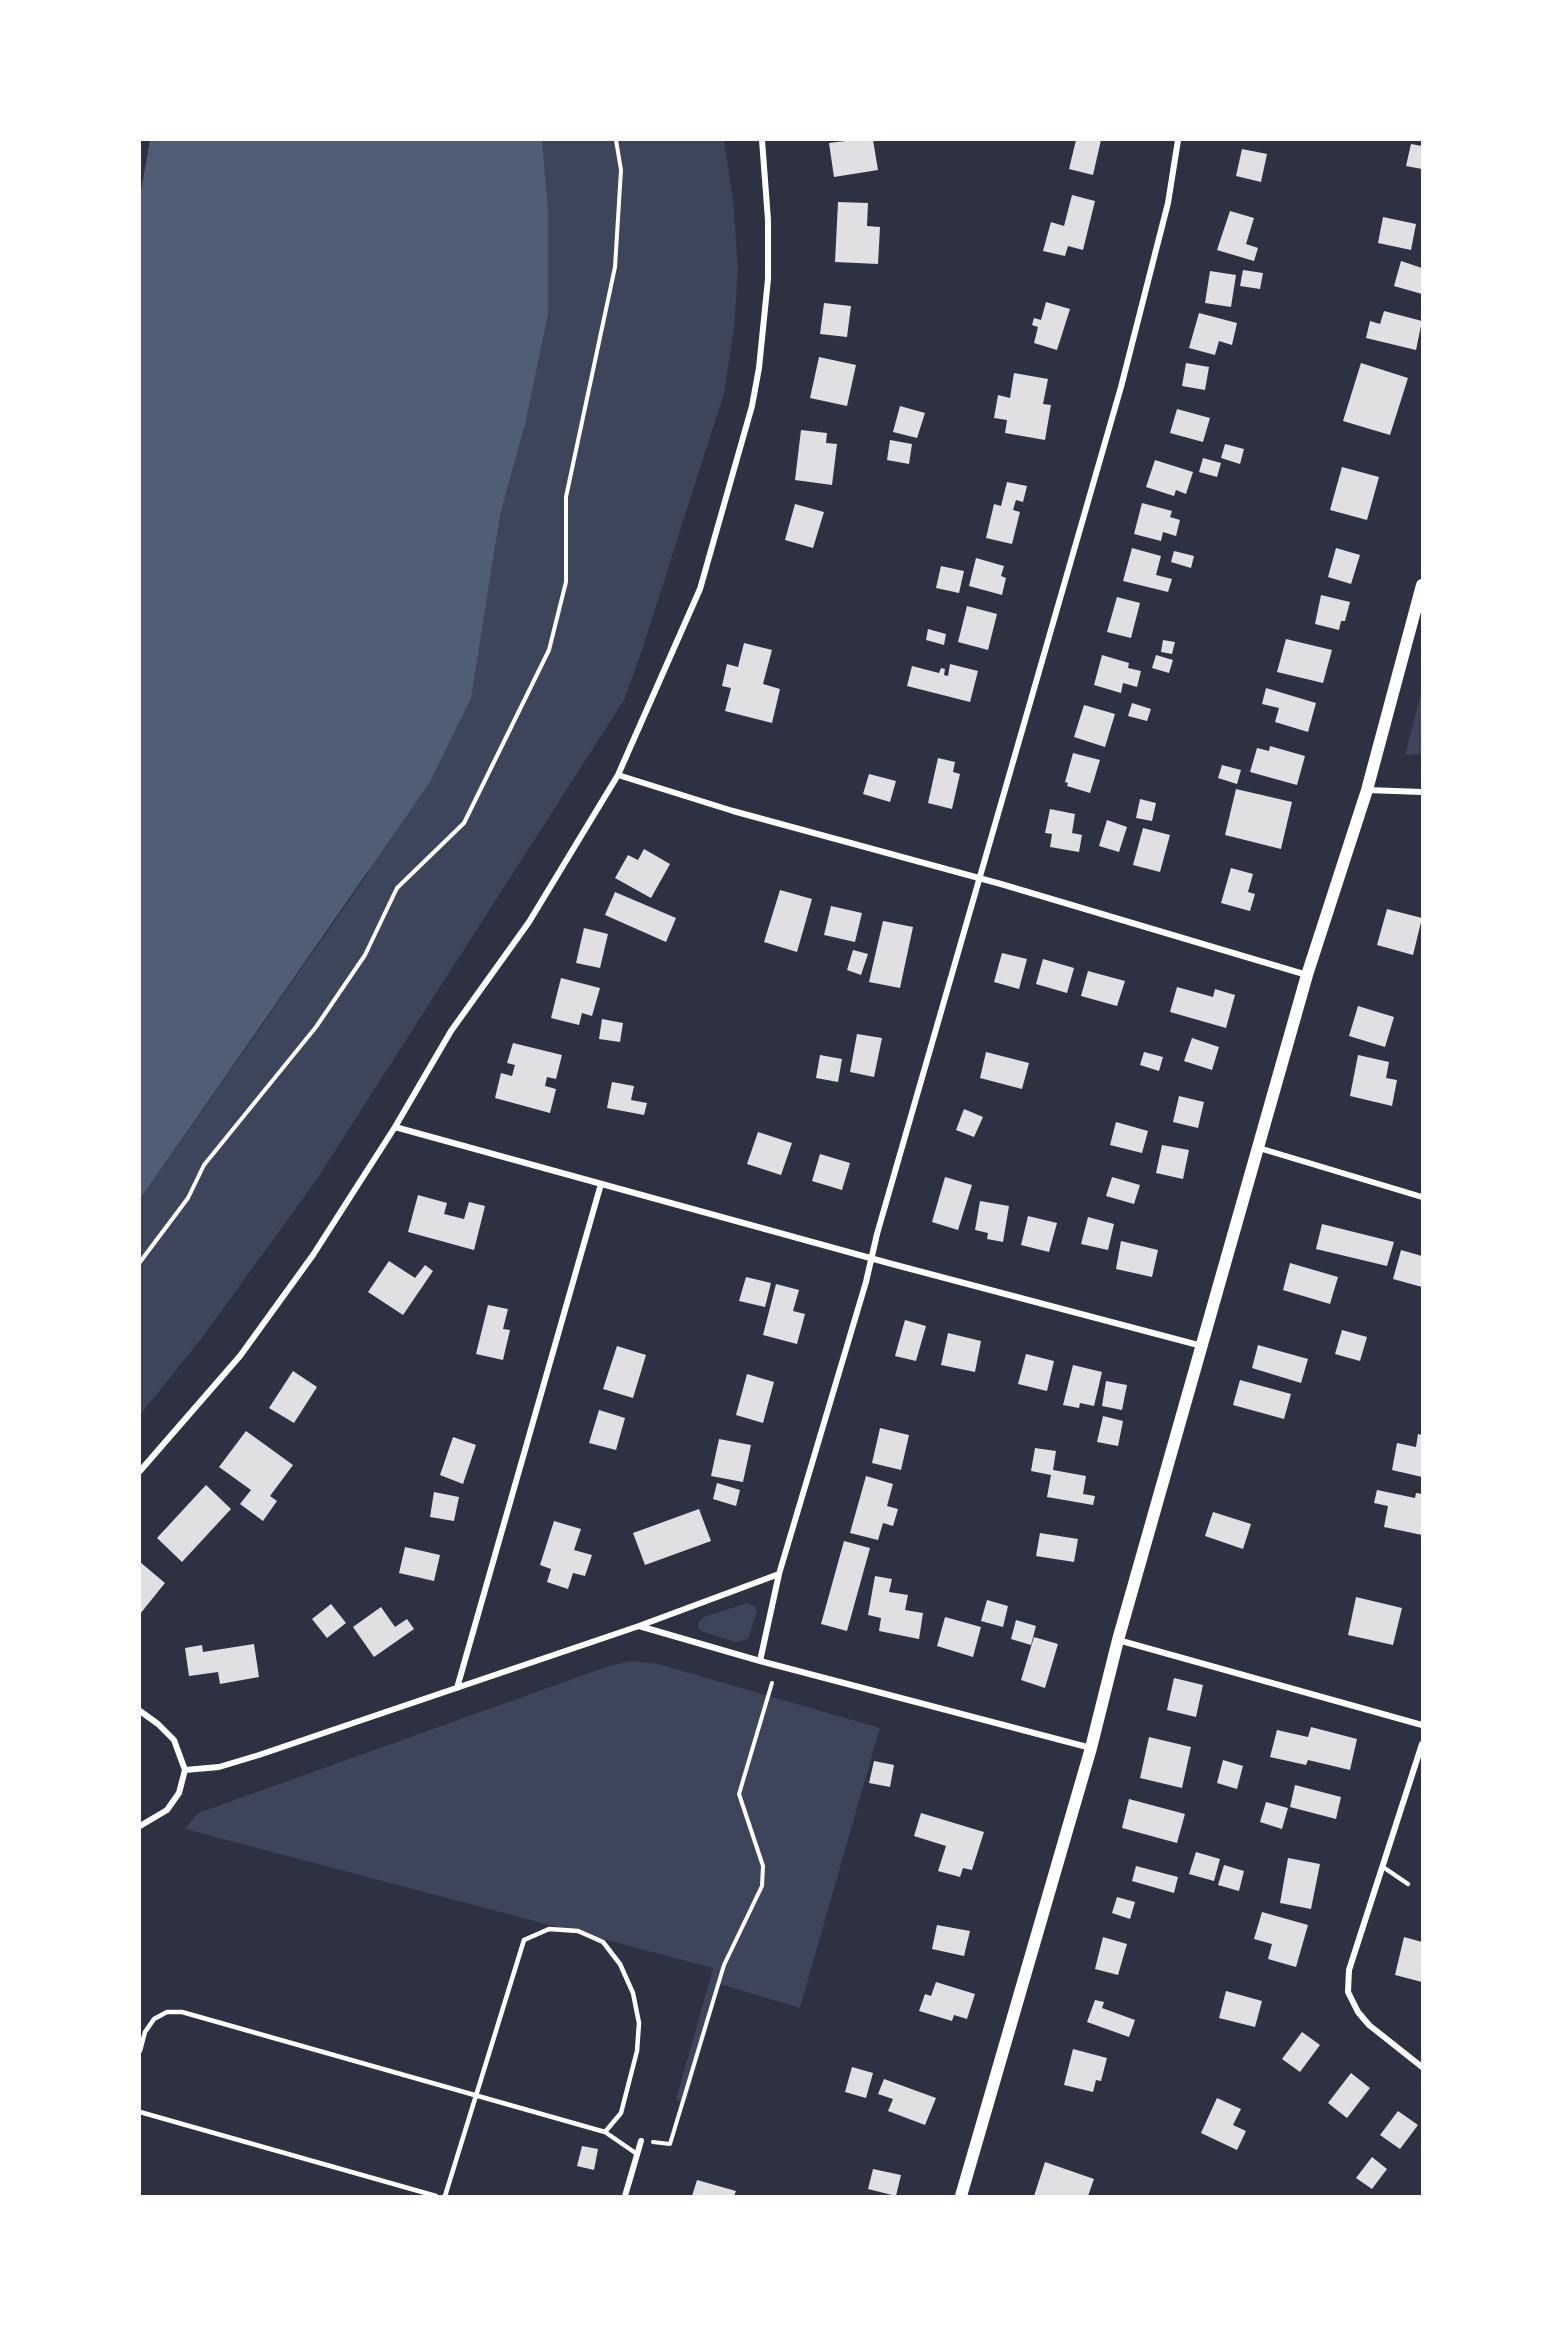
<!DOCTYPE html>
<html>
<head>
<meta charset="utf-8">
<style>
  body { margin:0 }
  #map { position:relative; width:1562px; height:2336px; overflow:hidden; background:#2d3142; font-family:"Times New Roman",serif }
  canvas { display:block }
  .frame { position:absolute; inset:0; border:141px solid #fff; pointer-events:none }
</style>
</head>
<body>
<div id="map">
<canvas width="1562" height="2336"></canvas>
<div class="frame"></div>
</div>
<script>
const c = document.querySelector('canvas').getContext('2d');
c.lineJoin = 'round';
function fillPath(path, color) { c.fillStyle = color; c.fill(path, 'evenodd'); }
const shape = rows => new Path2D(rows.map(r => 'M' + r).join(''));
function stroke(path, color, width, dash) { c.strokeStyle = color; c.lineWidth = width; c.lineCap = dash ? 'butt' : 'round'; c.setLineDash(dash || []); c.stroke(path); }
const green = shape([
  [542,140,724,140,733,200,738,267,734,329,724,393,643,647,624,700,315,1182,201,1339,140,1415,140,1199,367,875,500,515,525,425,548,315,548,207],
  [1422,690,1422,754,1405,755],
  [747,1603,755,1606,757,1612,748,1639,736,1642,701,1631,698,1627,699,1621,704,1617],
  [631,1661,658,1664,880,1728,800,2008,720,1984,686,2103,676,2100,713,1968,185,1829,198,1813,609,1666]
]);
const water = shape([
  [150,140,542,140,548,207,548,315,525,425,500,515,471,698,430,782,140,1199,140,196]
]);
const building = shape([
  [854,140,873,140,878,170,834,177,829,143],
  [1076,140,1101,140,1093,175,1069,169],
  [1411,144,1422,146,1422,169,1406,166],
  [1242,149,1267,154,1261,182,1236,176],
  [1072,195,1095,201,1083,250,1068,246,1065,256,1043,251,1051,222,1064,226],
  [838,202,868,203,867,226,880,227,878,264,835,262],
  [1230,211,1254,218,1246,244,1258,248,1254,261,1217,250],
  [1383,217,1416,224,1411,250,1378,243],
  [1401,261,1422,268,1422,294,1394,286],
  [1243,270,1263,273,1260,289,1240,286],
  [1210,271,1236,275,1231,307,1205,303],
  [1046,302,1070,309,1057,350,1034,343,1038,327,1032,325,1034,318,1041,320],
  [824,303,851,306,847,337,820,334],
  [1384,311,1422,321,1416,350,1366,338,1370,321,1380,324],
  [1199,313,1237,323,1232,345,1219,341,1215,355,1189,348],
  [819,357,856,365,847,406,810,398],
  [1186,363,1209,367,1205,390,1182,386],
  [1361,363,1408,378,1390,435,1343,421],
  [1014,373,1048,379,1043,404,1051,405,1045,440,1005,433,1007,420,994,418,998,395,1010,398],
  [900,406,925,413,917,438,893,432],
  [1177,409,1210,418,1203,442,1170,433],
  [801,430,827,433,826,443,837,444,832,485,795,480],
  [890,440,912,444,909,464,887,460],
  [1225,444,1244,449,1240,464,1221,458],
  [1203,458,1221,463,1217,477,1199,472],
  [1155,460,1193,472,1186,494,1176,490,1174,496,1146,487],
  [1342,467,1379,477,1367,520,1330,510],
  [1007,482,1027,486,1023,502,1016,500,1013,510,1020,512,1012,544,986,538,994,504,1001,506],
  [1142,503,1172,511,1170,517,1180,520,1176,536,1163,532,1161,541,1134,534],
  [795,504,824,512,813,548,785,540],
  [1132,548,1161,556,1156,575,1172,579,1168,592,1123,581],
  [1336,548,1360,555,1351,584,1328,577],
  [1174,551,1194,556,1191,568,1171,562],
  [976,558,1004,566,1001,576,1006,578,1002,595,969,586],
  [941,566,964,571,959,593,936,588],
  [1321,595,1350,602,1345,621,1341,621,1339,630,1315,624],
  [1117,597,1140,603,1131,638,1107,632],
  [967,606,997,614,988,650,958,642],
  [928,629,946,634,944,645,926,640],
  [1286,639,1332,650,1323,683,1277,672],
  [1163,640,1175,642,1172,654,1161,652],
  [744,643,772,650,763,684,780,689,772,723,725,711,731,688,722,686,727,664,738,667],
  [1102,655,1129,663,1128,668,1141,671,1137,687,1123,683,1121,693,1094,685],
  [1156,655,1173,660,1169,673,1152,668],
  [950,664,978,671,970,702,907,686,912,666,939,673,941,668,945,669,944,675,948,676],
  [1266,688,1316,703,1308,732,1275,722,1279,708,1262,704],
  [1132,703,1151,709,1147,721,1128,716],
  [1084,705,1115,714,1105,747,1074,737],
  [1270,746,1305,756,1297,785,1250,772,1257,748,1269,751],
  [1073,753,1100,760,1090,793,1067,786,1068,783,1065,782],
  [938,758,955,762,953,772,960,774,952,809,928,803],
  [1222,765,1241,770,1237,784,1218,778],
  [869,774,896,781,890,802,863,794],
  [1236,789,1292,802,1281,849,1225,835],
  [1140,799,1156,803,1152,821,1136,818],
  [1050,809,1075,814,1072,833,1082,835,1079,852,1050,847,1052,834,1045,833],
  [1107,820,1127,827,1119,852,1099,846],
  [1143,828,1170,835,1160,872,1133,865],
  [644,849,670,864,651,898,615,878,628,855,638,860],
  [1231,868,1253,874,1248,892,1255,894,1250,911,1221,903],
  [780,890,812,899,797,952,764,942],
  [615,892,676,918,666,942,605,915],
  [831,906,862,913,855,942,824,935],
  [1387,909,1422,918,1413,955,1377,945],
  [883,921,913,927,900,988,869,982],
  [584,928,608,934,600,968,576,963],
  [853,950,868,954,861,975,847,970],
  [1002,953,1027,959,1019,989,994,982],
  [1043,959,1074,968,1067,993,1036,984],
  [1088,971,1125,981,1117,1006,1081,996],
  [561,978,600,988,592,1016,582,1013,579,1025,551,1018],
  [1177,987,1213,997,1215,989,1235,995,1226,1028,1170,1012],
  [1358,1006,1394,1017,1385,1047,1349,1036],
  [602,1019,623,1023,620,1042,599,1039],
  [857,1034,882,1038,874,1077,850,1072],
  [1192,1038,1219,1047,1212,1070,1184,1061],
  [513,1043,562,1055,556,1079,547,1077,545,1086,556,1089,550,1113,495,1098,501,1073,512,1076,515,1065,507,1063],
  [986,1052,1029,1063,1022,1089,980,1078],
  [1144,1052,1163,1057,1159,1071,1140,1065],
  [820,1055,842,1059,838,1082,816,1078],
  [1358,1055,1389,1062,1386,1078,1397,1080,1392,1106,1350,1096],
  [612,1082,634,1086,631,1100,647,1103,644,1115,607,1108],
  [1179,1096,1204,1102,1198,1128,1173,1122],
  [964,1109,983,1117,974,1137,956,1130],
  [1116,1122,1148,1131,1142,1153,1110,1145],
  [758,1132,792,1143,781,1175,747,1164],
  [1162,1145,1189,1150,1183,1179,1156,1173],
  [820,1154,850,1163,842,1190,812,1181],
  [945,1177,972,1185,958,1230,932,1222],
  [1112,1177,1140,1185,1134,1204,1106,1196],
  [418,1195,447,1203,444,1214,464,1219,469,1202,485,1206,474,1250,408,1232],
  [980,1201,1009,1206,1003,1242,987,1239,988,1233,975,1230],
  [1028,1216,1057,1223,1049,1252,1021,1245],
  [1088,1217,1114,1224,1108,1250,1081,1244],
  [1322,1224,1394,1242,1387,1266,1316,1249],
  [1121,1241,1158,1250,1152,1277,1116,1269],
  [1401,1250,1422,1256,1422,1287,1393,1279],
  [389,1261,415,1278,425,1265,433,1271,403,1315,368,1292],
  [1290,1263,1338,1277,1330,1304,1283,1290],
  [746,1277,771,1283,765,1307,739,1301],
  [776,1284,799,1290,793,1311,805,1314,797,1344,763,1335],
  [488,1305,508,1309,503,1329,510,1330,503,1360,476,1354],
  [905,1320,926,1326,916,1361,895,1356],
  [1342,1330,1367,1337,1360,1361,1335,1354],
  [948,1333,981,1341,975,1372,941,1365],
  [1258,1345,1308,1359,1301,1383,1252,1368],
  [617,1346,646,1355,633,1398,603,1389],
  [1026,1354,1054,1361,1047,1391,1018,1384],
  [1073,1365,1102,1372,1094,1406,1080,1403,1079,1408,1063,1405],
  [293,1371,317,1387,294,1423,269,1408],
  [747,1374,774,1382,763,1423,736,1415],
  [1240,1380,1291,1394,1284,1419,1233,1405],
  [1106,1381,1127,1385,1122,1410,1102,1406],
  [599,1410,625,1418,616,1450,589,1443],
  [1103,1416,1123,1421,1118,1446,1097,1442],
  [880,1428,909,1435,901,1470,872,1463],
  [246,1431,293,1465,270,1496,277,1501,263,1521,240,1504,251,1490,219,1467],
  [1418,1434,1422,1435,1422,1477,1392,1470,1397,1443,1416,1447],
  [453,1437,476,1445,463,1484,440,1475],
  [719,1439,751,1445,743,1482,711,1476],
  [1035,1448,1056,1451,1053,1470,1086,1476,1083,1494,1095,1496,1093,1505,1047,1497,1051,1475,1031,1471],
  [866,1476,893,1484,887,1506,898,1509,893,1526,883,1523,878,1540,850,1533],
  [717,1483,740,1490,736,1506,713,1499],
  [206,1485,231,1509,182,1562,157,1538],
  [1377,1490,1415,1498,1416,1493,1422,1494,1422,1535,1384,1527,1388,1506,1374,1503],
  [434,1492,459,1497,454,1521,430,1517],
  [699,1509,711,1541,645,1565,633,1533],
  [1213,1512,1251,1524,1243,1549,1205,1536],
  [554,1521,581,1529,574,1550,592,1555,585,1576,573,1573,568,1589,547,1582,551,1569,540,1565],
  [1040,1533,1078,1539,1074,1562,1036,1556],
  [844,1541,870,1548,847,1631,821,1624],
  [405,1547,440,1555,434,1581,399,1573],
  [140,1562,165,1583,140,1614],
  [875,1576,892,1579,889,1592,908,1595,905,1610,923,1613,919,1639,879,1631,881,1618,868,1615],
  [1356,1597,1402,1608,1393,1645,1348,1635],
  [987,1600,1008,1606,1003,1627,981,1621],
  [331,1604,346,1623,327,1638,312,1619],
  [381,1607,395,1627,407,1619,414,1629,374,1657,353,1627],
  [945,1617,981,1627,973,1657,937,1646],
  [1016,1620,1036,1626,1031,1645,1011,1639],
  [1034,1637,1058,1644,1045,1688,1021,1680],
  [254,1644,259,1677,220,1684,218,1672,189,1676,185,1648,202,1645,203,1652],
  [1174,1678,1203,1685,1196,1717,1167,1710],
  [1311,1727,1357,1739,1350,1770,1308,1760,1306,1765,1270,1757,1277,1730,1308,1737],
  [1149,1737,1191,1747,1182,1788,1140,1778],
  [1223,1760,1243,1766,1237,1789,1217,1783],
  [874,1761,894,1765,890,1787,869,1783],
  [1295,1785,1341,1797,1336,1819,1290,1807],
  [1129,1799,1185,1814,1177,1843,1122,1828],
  [1266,1802,1288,1808,1282,1829,1260,1822],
  [921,1813,984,1832,972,1870,963,1868,960,1877,938,1871,946,1846,914,1836],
  [1196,1852,1220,1859,1214,1881,1189,1874],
  [1288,1858,1320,1864,1311,1909,1280,1903],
  [1224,1865,1244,1871,1239,1891,1218,1885],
  [1136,1866,1178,1877,1174,1893,1132,1881],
  [1117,1897,1135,1902,1130,1919,1112,1913],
  [1262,1912,1308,1925,1296,1967,1268,1959,1272,1944,1254,1939],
  [937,1925,970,1931,964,1956,932,1949],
  [1103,1937,1127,1944,1118,1975,1095,1969],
  [1404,1937,1422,1942,1422,1982,1395,1975],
  [936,1982,975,1994,967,2019,954,2015,952,2021,919,2011,925,1994,931,1996],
  [1226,1991,1262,2001,1255,2027,1219,2018],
  [1095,2000,1104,2002,1102,2008,1135,2020,1129,2037,1087,2022],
  [1302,2032,1320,2045,1300,2072,1282,2059],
  [1073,2049,1107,2058,1101,2081,1096,2080,1093,2092,1064,2085],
  [852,2067,873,2073,866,2098,845,2092],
  [1351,2073,1370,2088,1347,2118,1328,2103],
  [884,2079,936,2098,925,2125,888,2111,893,2099,878,2094],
  [1217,2098,1241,2109,1233,2125,1246,2131,1237,2150,1201,2133],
  [1398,2111,1418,2125,1400,2149,1380,2135],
  [582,2146,598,2149,594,2170,577,2166],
  [1372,2157,1387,2169,1372,2189,1356,2178],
  [1045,2162,1094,2179,1088,2196,1034,2196],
  [873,2169,901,2175,896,2196,868,2189],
  [697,2180,736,2191,734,2196,692,2196]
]);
const path = shape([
  [140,1262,188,1198,204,1165,316,1027,365,955,397,888,464,823,549,650,566,582,566,497,615,267,621,170,616,140],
  [653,2142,670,2144,724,1965,762,1886,763,1866,739,1794,772,1683]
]);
const service = shape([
  [1383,1867,1408,1884],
  [140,2051,145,2032,154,2019,167,2012,182,2012,605,2132,637,2154],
  [140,2112,436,2196],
  [445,2196,524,1940,549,1929,578,1931,603,1942,620,1964,633,1993,639,2023,637,2051,621,2113,605,2132]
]);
const minor = shape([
  [618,775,733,811,1001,884,1307,975],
  [1367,790,1422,792],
  [395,1127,892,1264,1202,1346],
  [1259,1148,1422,1197],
  [140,1471,240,1356,313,1255,395,1127,451,1031,529,922,618,775,700,589,752,406,759,368,768,279,768,220,762,140],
  [639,1626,779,1574],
  [1118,1640,1422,1725],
  [760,1661,779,1574,866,1282,877,1234,1121,387,1168,203,1178,140],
  [457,1688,601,1184],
  [140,1711,158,1724,174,1740,185,1770,179,1793,167,1810,140,1826],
  [1422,1744,1349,1970,1348,1992,1358,2012,1369,2025,1422,2067],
  [185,1770,219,1767,259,1755,639,1626,760,1661,1091,1748],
  [625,2196,641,2141]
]);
const secondary = shape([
  [961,2196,1091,1748,1118,1640,1307,975,1367,790,1422,585]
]);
fillPath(green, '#3c4559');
fillPath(water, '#4f5d75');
fillPath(building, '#e0e0e3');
stroke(path, '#fff', 4);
stroke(service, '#fff', 4.5);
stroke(minor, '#fff', 6);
stroke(secondary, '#fff', 12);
</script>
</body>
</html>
